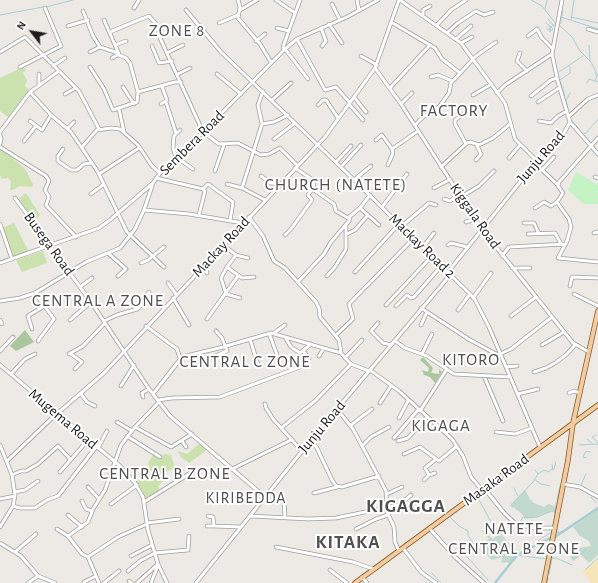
<!DOCTYPE html>
<html>
<head>
<meta charset="utf-8">
<style>
  body { margin:0 }
  #map { position:relative; width:598px; height:583px; overflow:hidden; background:#ede9e4; font-family:"Alegreya Sans",sans-serif }
  canvas { display:block }
  .north { position:absolute; left:12px; top:12px; width:40px; height:40px; -webkit-text-stroke:3px #fff; paint-order:stroke; rotate:301deg; font-size:11px; font-weight:700; line-height:16px; text-align:center; color:#1d1d1d }
  .north::after { content:''; display:block; margin:auto; width:14px; height:18px; background:#1d1d1d; clip-path:polygon(50% 0,100% 100%,50% 72%,0 100%) }
</style>
</head>
<body>
<div id="map">
<canvas width="598" height="583"></canvas>
<div class="north">N</div>
</div>
<script>
const c = document.querySelector('canvas').getContext('2d');
c.lineJoin = 'round';
function fillPath(path, color) { c.fillStyle = color; c.fill(path, 'evenodd'); }
const shape = rows => new Path2D(rows.map(r => 'M' + r).join(''));
function stroke(path, color, width, dash) { c.strokeStyle = color; c.lineWidth = width; c.lineCap = dash ? 'butt' : 'round'; c.setLineDash(dash || []); c.stroke(path); }
function drawText(font, color, halo, rows, align = 'center') {
  c.font = font + ' "Alegreya Sans",sans-serif'; c.lineWidth = 4; c.setLineDash([]); c.textBaseline = 'middle'; c.strokeStyle = halo; c.fillStyle = color; for (const [text, x, y, turn = 0] of rows) {
    c.save(); c.translate(x, y); c.rotate((+turn || 0) * Math.PI / 180); c.textAlign = isNaN(turn) ? turn : align; if (halo) c.strokeText(text, 0, 0); c.fillText(text, 0, 0); c.restore();
  }
}
const grass = shape([
  [23,67,26,70,23,73,27,80,25,86,30,91,9,118,0,111,0,78],
  [0,147,25,169,33,184,32,187,19,186,13,190,10,190,11,181,8,178,2,179,0,175],
  [26,193,40,215,33,222,18,199],
  [14,223,29,252,13,257,2,228],
  [43,251,47,263,22,272,16,260],
  [200,443,207,450,189,463,181,457,178,451,187,454],
  [165,454,171,455,175,468,165,472,166,478,158,486,160,491,145,499,136,482,151,472,148,463,153,455,160,458]
]);
const forest = shape([
  [25,330,34,342,16,351,10,346],
  [423,357,433,368,431,373,439,374,439,369,442,372,435,383,430,377,424,375,422,370,428,372,429,368,420,360]
]);
const wetland = shape([
  [525,490,530,499,534,503,544,507,549,504,556,507,555,513,552,511,532,518,524,518,523,515,511,505],
  [598,509,598,555,589,563,581,555,573,561,570,557,578,548,591,546,589,541,580,536,573,527],
  [490,526,493,527,488,535,493,539,499,534,514,553,514,551,518,553,525,549,527,550,517,555,516,559,509,564,507,562,504,563,501,562,503,557,492,560,487,555,487,549,483,542,489,539,482,531,488,530]
]);
const sand = shape([
  [598,558,598,583,592,583,582,572]
]);
const park = shape([
  [576,172,598,185,598,204,583,204,568,190]
]);
const stream = shape([
  [531,0,542,6,556,24],
  [46,7,73,0],
  [545,9,547,0],
  [0,15,43,7],
  [562,16,563,11],
  [571,17,598,23],
  [548,19,554,26,556,25],
  [571,20,574,0],
  [561,22,561,17,598,29],
  [546,23,551,27,553,25],
  [560,24,561,23],
  [560,26,572,37,580,51,591,62,598,76],
  [549,27,551,30,550,32,549,30],
  [547,29,549,30,551,27,553,29,552,30],
  [589,45,590,61],
  [559,72,583,56],
  [560,80,570,73,570,66],
  [560,81,562,86],
  [595,81,597,76,595,73],
  [587,83,589,79,598,82],
  [563,87,563,88],
  [563,89,565,96],
  [569,114,566,100,570,93],
  [571,120,579,129],
  [584,133,585,134,598,119],
  [596,435,592,437,598,443],
  [587,439,593,444],
  [579,445,598,444],
  [586,458,583,457,586,451,590,452],
  [554,469,556,462],
  [538,474,544,470,549,472,551,469,553,470,552,465],
  [534,479,541,484,550,486],
  [581,485,586,474],
  [514,488,518,496],
  [477,496,491,522,511,547],
  [591,497,596,503],
  [557,500,560,486],
  [511,504,513,507,511,506],
  [511,505,533,482,538,474,535,470],
  [555,515,556,502],
  [450,517,459,526,468,531,468,535,479,552],
  [524,518,537,517,552,511,555,513],
  [520,522,523,517],
  [557,529,557,533,563,531],
  [543,541,550,539],
  [537,544,539,540,550,533],
  [462,546,460,549,488,580],
  [513,549,515,555,514,561],
  [517,555,547,559],
  [574,559,586,550],
  [586,569,598,558],
  [432,573,441,583],
  [549,574,552,558,556,558,572,565],
  [426,583,427,583],
  [547,583,548,578]
]);
const canal = shape([
  [555,537,598,508],
  [495,583,517,555,552,537]
]);
const minor = shape([
  [238,0,240,7,238,18,260,44,271,62],
  [276,0,295,13],
  [357,0,359,10],
  [400,0,461,43,505,103,515,139,537,161],
  [332,4,340,20],
  [134,8,139,0],
  [186,10,221,52,347,173,474,298,489,327,540,447],
  [240,10,257,0],
  [83,11,93,36,100,47,118,53],
  [423,15,423,10,430,6],
  [142,19,149,16,156,24,160,38,203,132,219,144,238,143,261,155,269,154,280,148,298,166],
  [104,20,119,54,112,58],
  [391,22,435,48,442,59,460,73],
  [219,23,238,15],
  [329,24,342,43],
  [437,25,451,10,466,0],
  [68,26,88,20],
  [277,28,289,31],
  [321,28,326,41,322,46],
  [588,29,598,32],
  [110,32,141,19],
  [448,32,458,23,476,11,484,15,493,12],
  [528,36,537,29,542,38,553,49],
  [297,39,325,90,336,87,350,103],
  [456,39,471,26],
  [256,41,265,34],
  [461,43,472,37],
  [115,45,126,41],
  [152,46,159,63,172,61],
  [285,49,308,79],
  [284,50,283,47,300,0],
  [0,52,25,37,79,91,99,129],
  [90,52,100,47],
  [167,53,183,45],
  [520,53,517,61,527,71],
  [361,56,377,65],
  [53,66,65,58],
  [20,67,61,46,45,8],
  [90,67,104,89,113,110,137,102,138,92,130,63,126,58,119,55],
  [375,68,401,104,481,228,573,343,589,352],
  [59,71,30,92,51,115,71,132,98,172,127,232,164,267],
  [39,74,39,85],
  [178,74,190,68],
  [217,74,241,94],
  [431,77,438,75,452,81],
  [123,87,134,104],
  [390,88,430,45],
  [138,92,175,82,181,82],
  [497,93,505,85,552,54],
  [65,94,76,88],
  [473,95,490,85],
  [531,96,551,80,557,78],
  [354,97,366,112],
  [272,100,291,83],
  [166,102,176,133],
  [538,102,559,88],
  [161,104,167,100,162,87],
  [349,104,363,120],
  [401,104,412,93],
  [318,105,323,100,326,100,338,118],
  [119,109,124,132],
  [568,117,588,99,598,95],
  [30,121,42,130,51,115],
  [539,121,551,123,558,116,567,111],
  [570,122,598,154],
  [262,124,258,105,263,91],
  [415,125,424,116,439,107,449,93,451,83,476,56,496,42],
  [68,128,74,122],
  [180,130,174,136,173,148,176,157,193,169],
  [0,132,30,92],
  [0,135,1,139,0,144],
  [598,138,559,182,558,186,563,193,557,202,569,219,571,227,567,241,558,258,598,262],
  [274,139,295,123],
  [376,140,382,135,392,149],
  [24,141,36,126],
  [466,144,455,124,455,120,467,112],
  [0,147,46,176,49,181,45,190,49,197,46,205,76,237],
  [82,147,97,130,111,128,120,129,138,145,152,166,160,173],
  [63,149,58,156,58,161,71,170,77,170,84,164,91,163],
  [509,158,520,145],
  [476,160,481,154,477,146],
  [336,162,351,146],
  [535,164,542,170,554,157],
  [388,165,393,153,392,149,418,131],
  [341,167,361,145],
  [441,167,467,143,470,142,479,145,493,138,510,124],
  [295,168,313,180,314,190,334,204,336,211,348,218,360,208,370,195],
  [542,170,558,185],
  [215,171,224,145],
  [99,174,139,148],
  [261,176,270,183,280,184],
  [595,177,598,178],
  [156,178,203,189],
  [354,180,371,166],
  [227,184,242,188],
  [434,188,449,180],
  [91,194,104,184],
  [461,197,479,186,494,171],
  [15,198,91,302,149,389,170,416,265,497],
  [444,199,450,201,459,194],
  [265,200,242,188,243,185,262,124,274,122,288,115],
  [382,207,407,174],
  [360,208,379,225],
  [535,208,544,202,551,206,557,202],
  [144,210,189,214,243,223],
  [199,215,205,191,203,189,208,184,233,202,230,221],
  [249,217,263,236,274,261,285,268,316,302,319,308,320,317,339,340,341,353],
  [466,222,475,219],
  [524,223,534,223,539,234],
  [0,224,12,259],
  [402,226,429,203,436,205],
  [594,233,598,232],
  [347,234,355,230,368,215],
  [528,234,555,233,561,244],
  [285,235,291,229,312,200,308,195,313,188],
  [223,245,236,255,248,258],
  [448,245,451,243,467,247],
  [423,247,434,233],
  [108,253,126,269,118,276],
  [236,255,227,267,242,278,254,277],
  [502,256,509,247,566,244],
  [0,263,99,228,110,220,153,183],
  [141,263,148,260,164,247],
  [204,265,207,273],
  [227,267,221,278,226,294,240,298],
  [512,268,530,268],
  [355,272,399,224],
  [448,272,528,172,564,133,570,122,558,82,552,54,562,0],
  [327,276,335,267,346,249,346,224],
  [298,282,324,254,331,242,349,221,350,217],
  [168,283,176,294],
  [570,286,572,277,598,278],
  [80,287,92,278],
  [35,293,54,319,38,341],
  [574,294,598,306],
  [173,298,189,325],
  [473,298,491,273],
  [0,301,20,298,35,293,86,262,120,248,135,229,144,210,153,183,160,173,203,132,285,49,297,39,347,17,378,0],
  [386,305,432,256],
  [396,306,407,295,411,298,414,297,442,265],
  [421,308,470,340,498,355,511,349,552,317],
  [458,310,470,294],
  [511,316,536,297],
  [207,319,238,276],
  [0,320,2,324],
  [70,320,91,302],
  [104,321,117,315,137,309,142,305,149,292],
  [378,323,371,331,383,343,391,345],
  [421,325,427,312],
  [146,326,177,349,180,358],
  [32,329,28,316,44,306],
  [269,333,277,355,271,359],
  [274,333,285,325],
  [336,335,353,319,349,304,414,238],
  [285,337,291,347,300,353,311,344],
  [250,339,258,365],
  [395,341,405,348,427,356,454,374,510,377],
  [542,345,564,332],
  [0,351,13,337],
  [303,351,309,358],
  [69,354,83,346,105,323],
  [71,354,82,362,75,369],
  [422,354,432,334],
  [319,356,324,348],
  [345,358,362,340],
  [206,360,227,351,222,338,216,331],
  [0,365,120,466,135,483,143,497,148,530,158,564,167,583],
  [506,367,517,366],
  [370,370,399,391,452,439,463,456,471,477,482,490],
  [534,372,546,368,555,363,567,354,575,345],
  [11,374,25,359,35,354],
  [484,376,503,421],
  [121,386,134,365],
  [569,393,574,391,580,393],
  [81,394,87,402,95,406],
  [153,394,182,357,223,347,271,333,341,353,351,364,369,371],
  [518,394,538,389],
  [143,397,142,393,149,389],
  [158,400,172,398,220,397,305,365],
  [380,403,391,386],
  [265,404,266,408,273,419,302,451],
  [337,409,353,429,386,491,387,512,394,527,395,542,399,551],
  [420,411,447,369],
  [399,418,408,401],
  [117,422,132,431],
  [351,425,372,409],
  [135,427,171,447,192,434],
  [281,428,315,401,351,364],
  [496,432,515,434,532,428],
  [127,436,160,457],
  [394,438,418,410],
  [311,440,317,448,332,480,336,486,342,487,379,476],
  [182,441,186,447],
  [398,441,408,438,427,417],
  [0,445,12,475,15,495,13,506,0,527],
  [363,445,371,437,389,427],
  [98,448,107,431],
  [404,454,420,447,439,461,457,446],
  [7,461,51,419,104,373,325,137,375,68,399,0],
  [232,469,291,440],
  [60,472,88,440],
  [12,475,21,471,26,471,38,464,58,446,70,459],
  [429,475,435,473],
  [424,480,429,475,425,468,435,460],
  [563,484,580,487,598,497],
  [88,487,99,499],
  [484,488,505,514,516,524,534,528,555,528],
  [15,492,25,490,38,481],
  [314,493,337,487],
  [387,494,402,487],
  [0,499,15,496],
  [82,501,86,509,92,511],
  [284,501,285,518],
  [144,502,192,472],
  [111,504,137,485],
  [13,506,20,508,35,508,47,500,58,496,96,447],
  [68,515,82,527],
  [208,516,213,517,214,526,241,527],
  [250,516,308,519,336,518,399,505,411,495],
  [147,523,179,519],
  [207,526,214,526],
  [57,529,68,536,82,554,88,557,99,583],
  [356,529,376,519,388,515],
  [430,529,456,558,484,583],
  [68,536,88,522,93,509,105,490,121,445,135,427,159,402],
  [0,543,21,556,38,576,55,583],
  [276,547,353,562,373,569],
  [403,548,421,572,436,583],
  [15,552,36,534],
  [131,556,152,545],
  [88,557,118,537,147,524],
  [330,570,347,583],
  [128,571,140,561,155,553,188,550,189,536],
  [362,577,367,583],
  [129,581,132,583],
  [84,582,96,576],
  [28,583,38,576],
  [104,583,119,571],
  [137,583,158,564],
  [151,583,158,565],
  [196,583,311,440,451,274]
]);
const major = shape([
  [355,583,598,405],
  [544,583,568,460,573,423,598,311]
]);
const streetNames = [
  ["Sembera Road",192,143,-45],
  ["Junju Road",541,157,-49],
  ["Kiggala Road",475,216,55],
  ["Busega Road",49,244,54],
  ["Mackay Road 2",422,246,44],
  ["Mackay Road",221,247,-47],
  ["Mugema Road",63,419,40],
  ["Junju Road",322,427,-50],
  ["Masaka Road",496,480,-36]
];
const neighbourhoodNames = [
  ["KIRIBEDDA",246,498]
];
const quarterNames = [
  ["ZONE 8",177,31],
  ["FACTORY",454,111],
  ["CHURCH (NATETE)",336,185],
  ["CENTRAL A ZONE",98,301],
  ["KITORO",471,360],
  ["CENTRAL C ZONE",245,362],
  ["KIGAGA",441,426],
  ["CENTRAL B ZONE",165,474],
  ["NATETE",514,529],
  ["CENTRAL B ZONE",514,549]
];
const districtNames = [
  ["KIGAGGA",406,506],
  ["KITAKA",348,542]
];
fillPath(grass, '#cbe2af');
fillPath(forest, '#acc79d');
fillPath(wetland, '#c2d9cd');
fillPath(sand, '#f6e5b8');
fillPath(park, '#c5f3c5');
stroke(stream, '#a9cfd6', 1);
stroke(canal, '#a9cfd6', 2.5);
stroke(minor, '#9e9e9e', 4.5);
stroke(major, '#855611', 5.5);
stroke(minor, '#fff', 3);
stroke(major, '#f1cba5', 4);
drawText('15px', '#1d1d1d', '#fff', streetNames);
c.letterSpacing = '1px';
drawText('16px', '#505050', '#fff', neighbourhoodNames);
c.letterSpacing = '0px';
c.letterSpacing = '1px';
drawText('17px', '#505050', '#fff', quarterNames);
c.letterSpacing = '0px';
c.letterSpacing = '1px';
drawText('bold 19px', '#505050', '#fff', districtNames);
c.letterSpacing = '0px';
</script>
</body>
</html>
